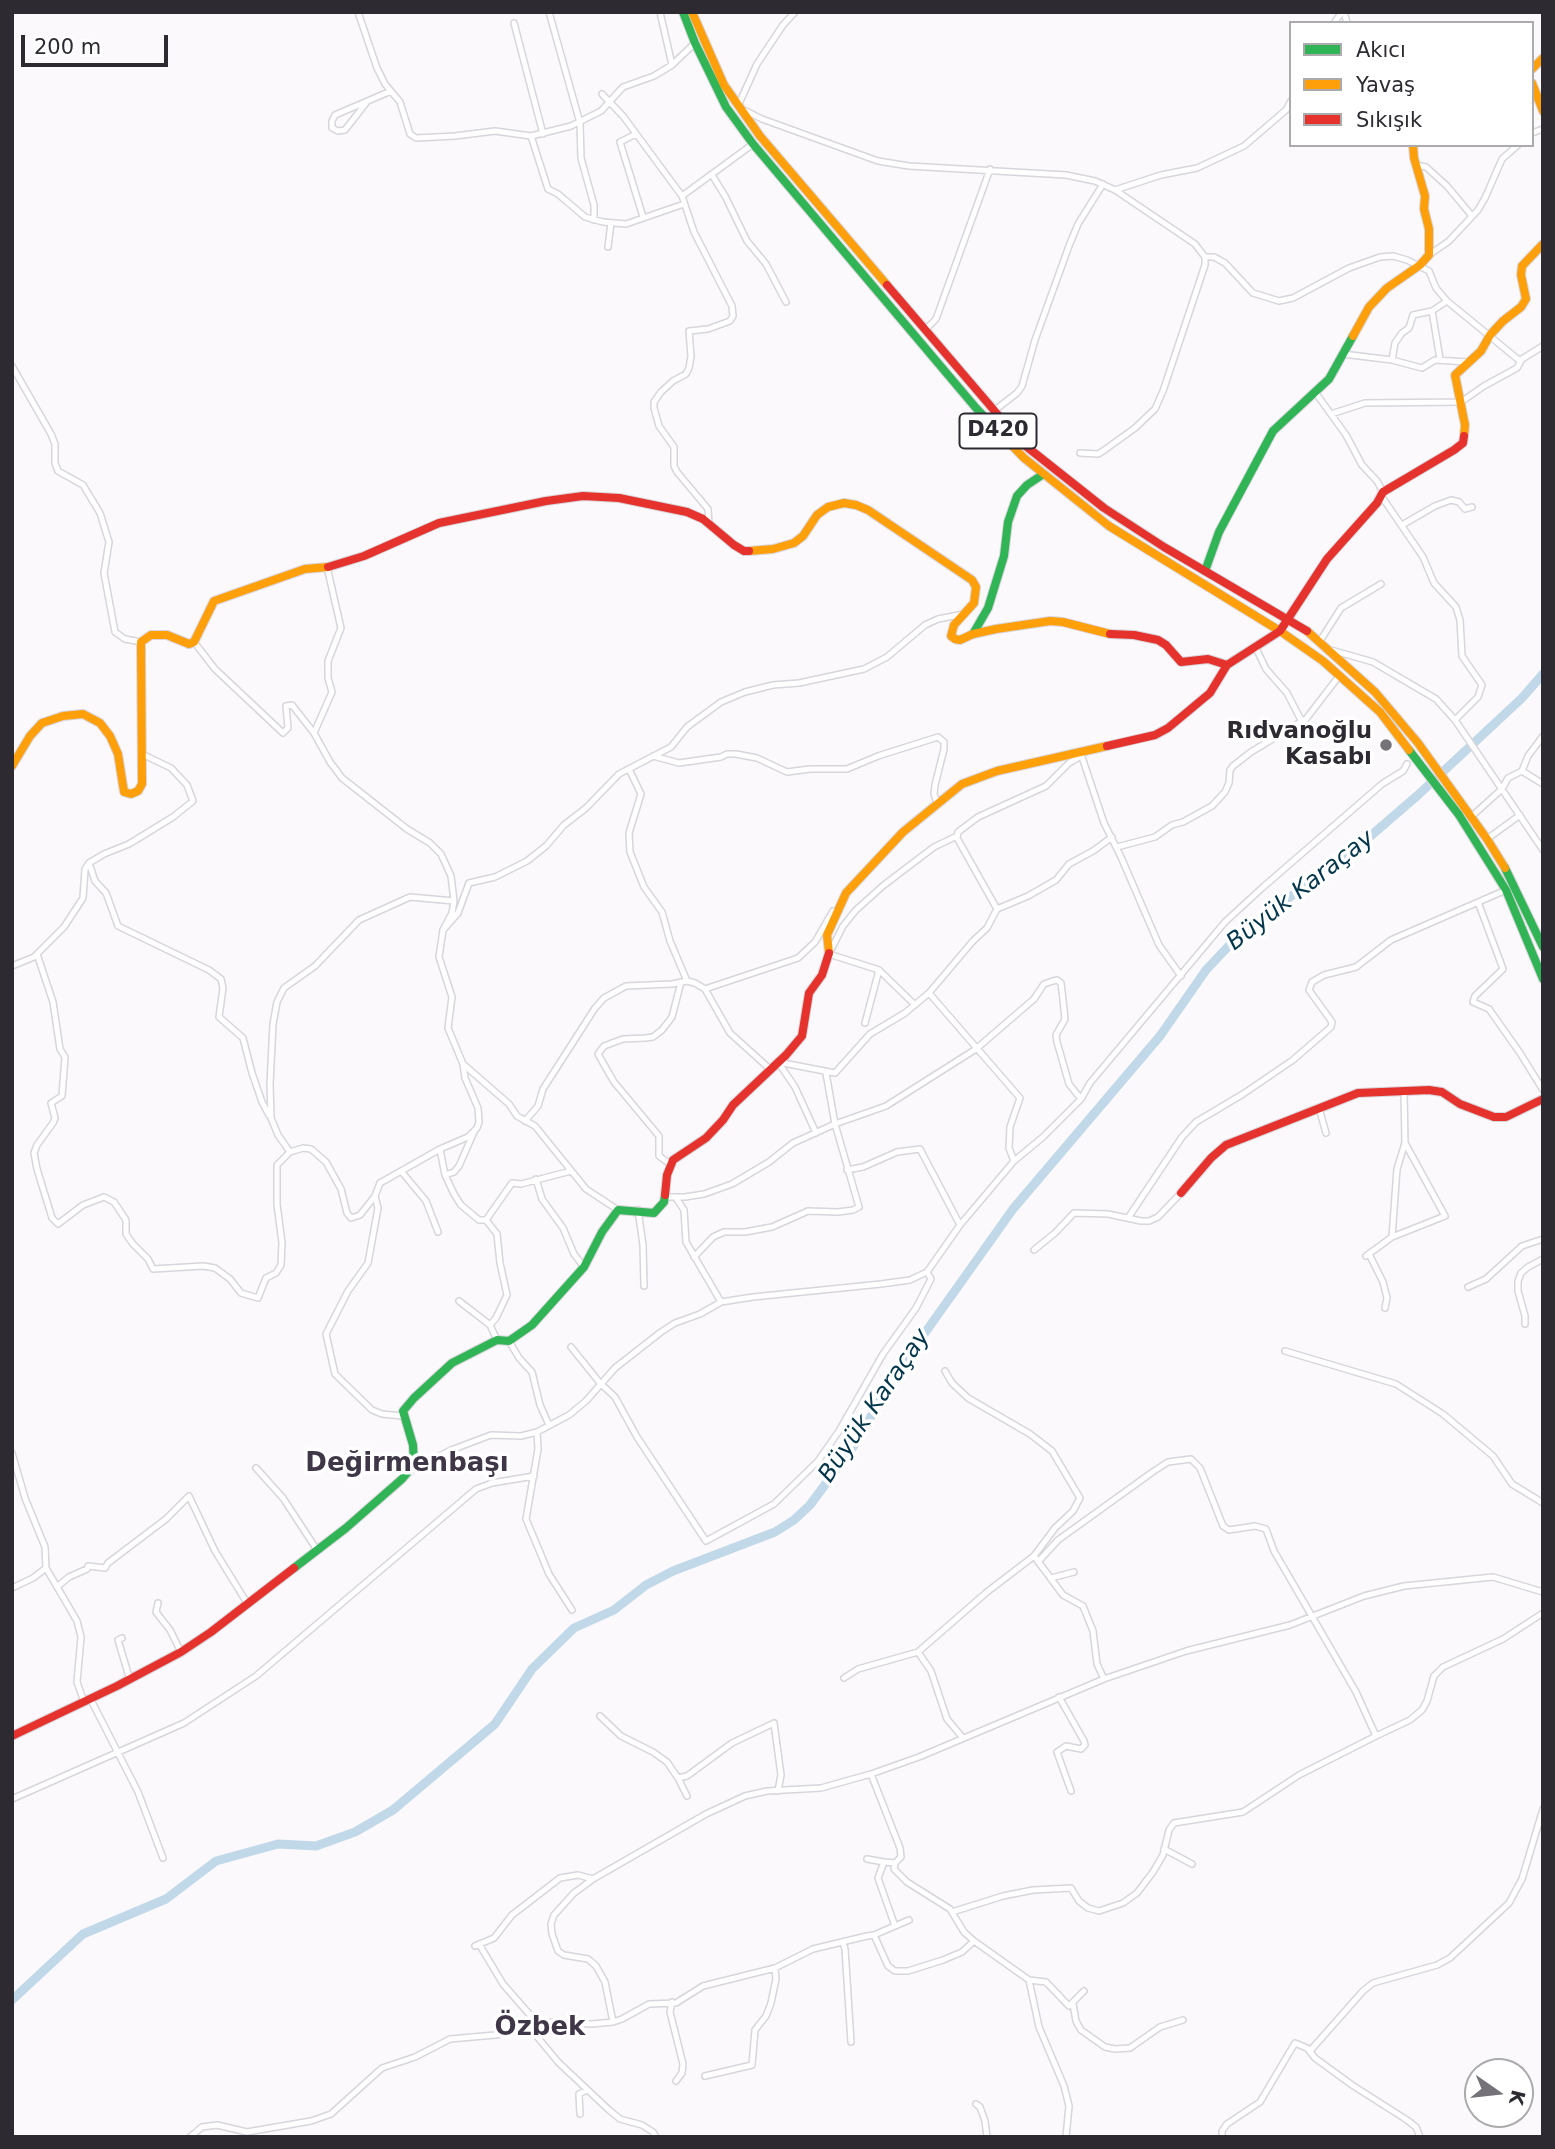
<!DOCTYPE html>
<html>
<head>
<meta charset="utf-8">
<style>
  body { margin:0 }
  #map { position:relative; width:1555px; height:2149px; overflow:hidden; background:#fbf9fc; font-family:"DejaVu Sans",sans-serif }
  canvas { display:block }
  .frame { position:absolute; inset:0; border:14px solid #2e2a32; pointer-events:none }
  .legend { position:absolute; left:1289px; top:21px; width:245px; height:126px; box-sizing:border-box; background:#fff; border:2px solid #abaaad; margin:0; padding:9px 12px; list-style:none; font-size:21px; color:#2e2a32 }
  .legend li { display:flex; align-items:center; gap:14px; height:35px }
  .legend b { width:35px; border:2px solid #abaaad }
  .north { position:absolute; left:1464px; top:2058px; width:70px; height:70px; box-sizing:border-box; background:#fff; border:2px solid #abaaad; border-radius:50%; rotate:104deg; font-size:19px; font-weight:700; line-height:28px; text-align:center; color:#2e2a32 }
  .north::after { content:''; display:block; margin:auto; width:24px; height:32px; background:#767279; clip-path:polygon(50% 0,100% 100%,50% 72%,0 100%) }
  .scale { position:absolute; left:21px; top:35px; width:147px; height:32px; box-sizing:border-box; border:4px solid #2e2a32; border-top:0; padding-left:9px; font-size:21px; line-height:24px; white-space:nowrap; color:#2e2a32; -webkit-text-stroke:5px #fff; paint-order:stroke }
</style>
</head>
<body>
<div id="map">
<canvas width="1555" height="2149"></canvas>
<div class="frame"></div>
<ul class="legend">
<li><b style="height:9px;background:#30b455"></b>Akıcı</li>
<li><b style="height:9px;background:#ff9f0a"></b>Yavaş</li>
<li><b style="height:9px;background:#e5322d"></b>Sıkışık</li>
</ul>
<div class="north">K</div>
<div class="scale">200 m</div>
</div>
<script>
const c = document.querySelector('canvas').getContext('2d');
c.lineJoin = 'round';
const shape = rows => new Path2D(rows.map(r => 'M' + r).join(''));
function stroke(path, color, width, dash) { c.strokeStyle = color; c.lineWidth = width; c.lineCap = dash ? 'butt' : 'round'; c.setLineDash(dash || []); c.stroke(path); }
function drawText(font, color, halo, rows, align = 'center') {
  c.font = font + ' "DejaVu Sans",sans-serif'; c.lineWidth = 7; c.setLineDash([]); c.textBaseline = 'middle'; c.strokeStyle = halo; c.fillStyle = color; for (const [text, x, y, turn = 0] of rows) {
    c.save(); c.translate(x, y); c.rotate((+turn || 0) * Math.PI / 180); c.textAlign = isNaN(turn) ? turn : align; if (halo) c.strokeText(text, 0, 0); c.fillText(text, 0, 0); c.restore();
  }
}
const river = shape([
  [12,2000,83,1934,166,1899,216,1861,278,1844,316,1846,355,1832,393,1810,495,1724,532,1669,574,1628,614,1610,646,1585,673,1571,775,1532,794,1520,810,1505,855,1444,895,1375,1013,1209,1160,1036,1206,970,1240,934,1359,846,1418,795,1522,698,1543,674]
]);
const street = shape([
  [358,12,377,68,385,84,400,102,410,134,416,138,455,136,495,131,531,136,571,126,601,111,623,87,654,76,672,65,695,43],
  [549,12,580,123,581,158,594,205,594,220],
  [660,12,672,65],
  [1344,12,1347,23],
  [514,23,543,134],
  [1334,23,1342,12],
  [602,94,623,116,682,196,694,232,732,306,733,316,730,321,708,329,689,331,691,356,689,368,686,374,673,381,661,392,654,402,654,408,659,426,674,447,674,466,677,472,708,509,709,524],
  [366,103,345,130,338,131,332,128,332,121,335,115,391,91],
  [738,106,757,64,783,25,795,12],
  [746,111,762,119,878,161,909,166,1066,175,1095,181,1115,190,1161,175,1197,168,1244,146,1286,110,1291,101],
  [1532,133,1543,129],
  [636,134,620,142,643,217],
  [531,136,548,189,558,194,585,217,603,222,626,224,684,204],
  [1416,165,1426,167,1447,186,1472,216],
  [712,175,725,196,747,241,766,264,786,302],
  [682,196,753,144],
  [608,247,611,223],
  [1429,255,1449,241,1478,210,1485,198,1502,159,1518,145],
  [1205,257,1214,257,1225,263,1253,293,1279,301,1293,298,1349,268,1380,257,1393,256,1407,260,1429,271,1436,288,1447,301,1520,361],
  [1432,311,1440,359],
  [925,330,936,319,990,169],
  [1343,354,1392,360,1422,368,1435,360,1468,362],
  [1392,360,1395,343,1402,333,1409,328,1413,315,1432,311,1447,301],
  [12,366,51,434,55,444,55,463,58,471,83,485,100,513,109,542,104,573,115,632,125,639,141,642],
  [1315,392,1346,435,1362,465,1377,481,1383,492],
  [995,410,1017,393,1022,386,1035,340,1069,246,1078,224,1103,184],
  [1331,414,1365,403,1461,402,1484,386,1517,368,1522,359,1543,346],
  [1080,453,1098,454,1103,451,1135,428,1155,409,1163,391,1205,265,1205,257,1195,244,1115,190],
  [1382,497,1423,557,1434,583,1456,607,1460,620,1462,656,1482,685,1478,697,1455,720],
  [1402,525,1435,506,1451,500,1459,502,1465,509,1472,507],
  [1320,641,1341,608,1381,584],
  [194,642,215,669,283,733,288,728,286,706,292,705,314,733,330,762,342,778,407,829,430,843,441,854,451,876,454,901,452,913,443,930,439,957,452,997,448,1028,463,1064],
  [1255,646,1266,669,1287,693,1302,722],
  [1331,650,1373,662,1436,699,1455,720,1543,850],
  [314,733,332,692,328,678,328,661,341,628,327,567],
  [1080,751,1104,823,1121,857,1159,945,1181,976],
  [653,756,679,763,721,757,727,754,736,754,757,758,787,772,810,769,847,769,878,756,938,737,944,742,944,749,935,785,934,794,937,802],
  [629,769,641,794,629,833,630,852,644,887,662,912,670,941,687,981],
  [1522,771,1543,784],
  [1472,816,1502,789,1508,778,1522,771,1528,756,1543,736],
  [1487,839,1520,815],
  [1117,847,1155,837,1172,825,1183,822,1212,806,1225,792,1229,783,1230,770,1233,766,1251,752,1306,719,1339,676],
  [89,863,95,881,106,893,118,926,209,970,221,979,223,988,219,1017,243,1038,252,1073,262,1102,269,1115],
  [1478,902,1503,969,1475,996,1473,1002,1489,1009,1520,1053,1543,1090],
  [997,909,957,838,958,832,978,817,1046,786,1069,763,1081,756],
  [443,930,458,913,469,883,495,877,527,861,546,846,564,825,586,808,619,774,671,747,687,727,721,702,745,692,773,685,799,683,864,669,887,657,925,625,938,619,964,614],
  [37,954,53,1002,60,1049,65,1057,62,1096,51,1103,55,1118,53,1123,37,1145,34,1153,37,1169,52,1218,58,1224,83,1205,104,1197,114,1202,126,1220,126,1234,133,1244,148,1259,153,1269,203,1266,215,1268,230,1279,241,1293,258,1298,266,1278,276,1273,281,1265,282,1243,277,1204,277,1165,290,1152],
  [12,966,34,957,64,927,83,898,85,869,89,863,104,854,129,844,173,817,193,801,187,785,171,768,142,754],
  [705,989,798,958,815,942,833,911],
  [929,993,1020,1098,1010,1127,1009,1148,1014,1161],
  [915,1005,879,970,829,954,843,926,856,910,884,885,934,847,957,836],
  [865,1023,879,970],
  [778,1062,835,1073,870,1034,905,1013,929,993,973,941,987,928,997,909,1028,896,1056,880,1069,864,1093,851,1112,837],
  [778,1062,795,1087,816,1133],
  [1319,1108,1326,1133],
  [525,1121,538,1106,543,1089,595,1008,604,998,626,986,672,984,687,981,695,983,705,989,730,1033,771,1070],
  [440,1149,445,1175,454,1194,461,1205,479,1220,486,1220],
  [670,1164,659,1156,659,1136,614,1082,598,1054,604,1046,623,1039,645,1038,653,1037,662,1030,672,1017,681,982],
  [847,1170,863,1167,897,1152,920,1149,960,1225],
  [401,1171,426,1201,438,1232],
  [445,1175,454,1172,459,1166,474,1132],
  [536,1179,542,1199,563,1228,574,1254,584,1267],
  [375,1196,360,1215,351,1218,347,1213,341,1189,326,1162,311,1149,303,1148,290,1152,278,1135,271,1118,270,1084,273,1024,277,1002,284,988,315,966,359,920,410,897,454,901],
  [665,1197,685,1197,704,1194,732,1184,769,1162,793,1143,835,1124,886,1106,976,1049,1034,999,1044,984,1053,981,1057,980,1061,983,1063,1000,1065,1019,1056,1035,1057,1042,1069,1084,1081,1099],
  [676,1198,684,1210,686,1242,721,1302],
  [638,1210,643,1245,644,1286],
  [1128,1218,1182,1137,1196,1122,1243,1094,1293,1060,1331,1027,1332,1022,1309,990,1312,982,1324,975,1356,967,1391,940,1506,890],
  [1392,1237,1397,1169,1405,1143,1404,1092],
  [1034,1250,1055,1233,1074,1213,1108,1214,1141,1221,1149,1221,1158,1217,1181,1193],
  [1369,1254,1383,1282,1387,1298,1385,1308],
  [1366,1256,1392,1237,1445,1216,1405,1143],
  [694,1257,713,1237,724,1232,745,1232,772,1227,808,1211,838,1212,853,1210,859,1207,835,1124,826,1073],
  [1468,1287,1486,1279,1522,1246,1543,1239],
  [459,1301,490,1325],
  [1525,1324,1525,1316,1518,1291,1518,1281,1521,1273,1528,1267,1543,1259],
  [497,1340,490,1325,496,1318,507,1295,500,1263,497,1234,486,1220,512,1183,521,1184,571,1171],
  [509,1341,519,1358,532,1372,540,1405,549,1425],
  [571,1347,600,1383,615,1397,637,1437,706,1541,774,1504,818,1461,839,1431,883,1354,916,1308,931,1279,927,1272],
  [1285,1351,1396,1384,1443,1414,1493,1456,1512,1484,1543,1503],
  [945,1371,952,1383,968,1398,1030,1434,1052,1451,1080,1498,1073,1511,1055,1528,1034,1556,1063,1595,1083,1606,1093,1631,1097,1664,1104,1679],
  [403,1416,382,1414,372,1410,335,1374,326,1334,348,1291,368,1263,378,1208,375,1196,380,1183,440,1149,468,1137,477,1128,479,1122,478,1108,465,1078,463,1064,509,1104,517,1116,535,1126,586,1189,618,1210],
  [537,1432,538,1449,526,1519,549,1574,572,1610],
  [12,1453,25,1498,45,1547,46,1568,77,1621,81,1637,77,1682,84,1702],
  [414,1465,426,1463,451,1450,491,1435,521,1436,537,1432,569,1415,586,1401,615,1368,661,1332,675,1323,700,1314,721,1302,753,1297,881,1284,910,1280,927,1272,960,1225,1014,1161,1043,1137,1081,1099,1090,1083,1225,922,1262,888,1382,784,1403,771,1407,764],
  [256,1468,283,1498,317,1550],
  [1051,1578,1074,1572],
  [58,1586,69,1577,87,1569,88,1566,105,1568,108,1563,166,1519,189,1496,215,1551,247,1603],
  [12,1588,33,1578,46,1568],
  [158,1603,156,1612,170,1630,181,1652],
  [122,1638,118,1640,130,1680],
  [918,1652,931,1671,947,1719,963,1738],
  [844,1678,858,1669,918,1652,987,1592,1034,1556],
  [1059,1697,1084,1741,1085,1745,1081,1749,1066,1746,1057,1752,1071,1791],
  [90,1698,138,1792,163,1858],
  [600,1716,621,1736,653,1752,667,1762,678,1778,687,1776,732,1743,774,1723,781,1775,778,1791],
  [1376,1736,1410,1720,1422,1710,1427,1701,1434,1676,1443,1667,1503,1639,1543,1613],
  [871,1774,900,1848,901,1857,895,1863,894,1869,907,1882,950,1909,964,1932,974,1941,1029,1980,1046,1982,1069,2006,1084,1991],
  [678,1778,687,1796],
  [12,1799,184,1723,256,1676,476,1489,492,1483,534,1476],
  [1164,1849,1192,1864],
  [867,1859,884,1862],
  [895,1863,884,1862,878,1878,895,1926],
  [952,1912,1003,1896,1033,1890,1071,1888,1079,1901,1088,1908,1099,1911,1123,1903,1137,1893,1153,1872,1163,1855,1169,1830,1174,1823,1243,1812,1299,1775,1376,1736,1356,1692,1274,1551,1266,1529,1255,1526,1229,1530,1223,1526,1200,1468,1191,1459,1168,1462,1154,1471,1058,1540,1038,1562],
  [874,1935,909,1920],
  [843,1943,845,1949,851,2042],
  [479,1944,503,1984,537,2023],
  [475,1946,494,1938,512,1915,560,1878,578,1875,593,1879],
  [1029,1980,1039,2027,1064,2086,1069,2106,1066,2137],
  [672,2002,670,2012,683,2064,682,2073,676,2081],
  [1073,2004,1076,2021,1081,2030,1105,2047,1115,2049,1130,2048,1160,2027,1183,2020],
  [613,2022,605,1982,596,1966,588,1959,564,1955,558,1951,552,1934,551,1924,554,1915,574,1893,593,1879,706,1814,745,1796,767,1791,821,1788,871,1774,919,1757,1104,1679,1186,1651,1290,1625,1364,1596,1404,1586,1493,1577,1543,1592],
  [529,2027,558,2062,609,2110,620,2119,642,2125,653,2132,656,2137],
  [1310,2051,1363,1991,1373,1983,1437,1965,1450,1958,1509,1903,1522,1879,1543,1809],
  [705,2076,752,2065,755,2030,766,2016,771,2003,776,1979,775,1968],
  [976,2104,980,2107,985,2121,987,2137],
  [580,2114,579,2094,587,2090],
  [190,2137,202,2127,217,2125,247,2132,311,2121,331,2114,382,2068,415,2057,450,2039,495,2035,516,2032,543,2022,592,2024,613,2022,622,2019,649,2004,676,2003,703,1986,775,1968,813,1949,867,1936,874,1935,888,1966,895,1971,908,1971,943,1960,962,1952,974,1941],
  [1222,2137,1222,2131,1227,2124,1260,2102,1295,2043,1307,2048,1315,2058,1352,2085,1407,2120,1416,2127,1420,2137]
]);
const fast = shape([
  [683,12,695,43,726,107,753,144,976,408,999,432],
  [1205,571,1219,532,1273,431,1329,379,1353,336],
  [973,634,988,608,1004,556,1008,522,1017,496,1027,485,1042,475],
  [1409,750,1459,815,1506,890,1543,979],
  [1505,868,1543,947],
  [294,1568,346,1528,402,1479,414,1465,413,1445,403,1411,414,1398,452,1363,497,1340,509,1341,532,1325,584,1267,602,1232,618,1210,654,1213,664,1202,665,1195]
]);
const slow = shape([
  [692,12,724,85,760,136,887,285],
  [1532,69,1543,58],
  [1532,83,1543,111],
  [1353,336,1369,307,1387,288,1420,265,1429,255,1429,229,1424,209,1425,196,1414,158,1413,145],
  [999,432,1024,458,1109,526,1280,631,1323,661,1380,712,1409,750],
  [1464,436,1465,425,1455,375,1481,351,1490,335,1503,321,1521,307,1526,299,1521,275,1522,266,1543,244],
  [749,551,773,549,794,543,803,536,817,515,828,507,844,503,856,505,868,510,972,580,976,587,974,603,954,625,951,636,955,639,960,640,973,634,996,629,1050,621,1063,622,1110,634],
  [1307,631,1375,692,1418,743,1487,839,1505,868],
  [12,766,30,736,42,723,63,716,83,714,100,723,110,736,118,754,124,792,131,794,138,791,142,784,141,642,151,635,167,635,189,644,194,642,214,601,305,569,328,567],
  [829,953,827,935,846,893,903,832,962,784,997,771,1107,746]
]);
const jam = shape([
  [887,285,1022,443,1104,508,1164,547,1307,631],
  [328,567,364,556,439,523,546,501,583,496,619,498,687,512,703,519,734,545,744,551,749,551],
  [1110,634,1134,635,1158,640,1166,645,1181,662,1208,659,1227,665],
  [1107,746,1155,735,1168,728,1210,693,1227,665,1280,631,1327,559,1377,503,1383,492,1454,450,1463,443,1464,436],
  [1181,1193,1211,1158,1226,1145,1358,1093,1429,1090,1442,1092,1460,1104,1494,1117,1506,1117,1543,1099],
  [665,1195,667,1175,673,1160,706,1138,723,1120,733,1105,786,1055,802,1036,809,993,822,975,829,953],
  [12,1736,117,1686,181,1652,211,1632,294,1568]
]);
const markers = [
  [1386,745,7,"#767279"]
];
const shields = [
  [998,431,77]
];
const shieldNames = [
  ["D420",998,431]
];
const poiNames = [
  ["Rıdvanoğlu",1372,732],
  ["Kasabı",1372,758]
];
const waterNames = [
  ["Büyük Karaçay",1301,891,-38],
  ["Büyük Karaçay",875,1406,-56]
];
const quarterNames = [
  ["Değirmenbaşı",407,1464],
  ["Özbek",540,2028]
];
stroke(river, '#c0d8e8', 9);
stroke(street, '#d8d5db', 8);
stroke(fast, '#d8d5db', 10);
stroke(slow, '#d8d5db', 10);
stroke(jam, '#d8d5db', 10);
stroke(street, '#fefeff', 5);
stroke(fast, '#30b455', 8);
stroke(slow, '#ff9f0a', 8);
stroke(jam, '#e5322d', 8);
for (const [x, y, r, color] of markers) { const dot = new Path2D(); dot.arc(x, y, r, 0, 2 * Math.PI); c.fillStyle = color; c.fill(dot); stroke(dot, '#fff', 2.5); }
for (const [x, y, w] of shields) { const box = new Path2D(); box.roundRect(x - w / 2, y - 17.5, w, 35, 5); c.fillStyle = '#fff'; c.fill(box); stroke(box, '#2e2a32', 2); }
drawText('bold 21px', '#2e2a32', null, shieldNames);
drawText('bold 23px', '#2e2a32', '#fff', poiNames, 'right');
drawText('italic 24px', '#03354b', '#fff', waterNames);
drawText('bold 26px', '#3f3647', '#fff', quarterNames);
</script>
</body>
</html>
